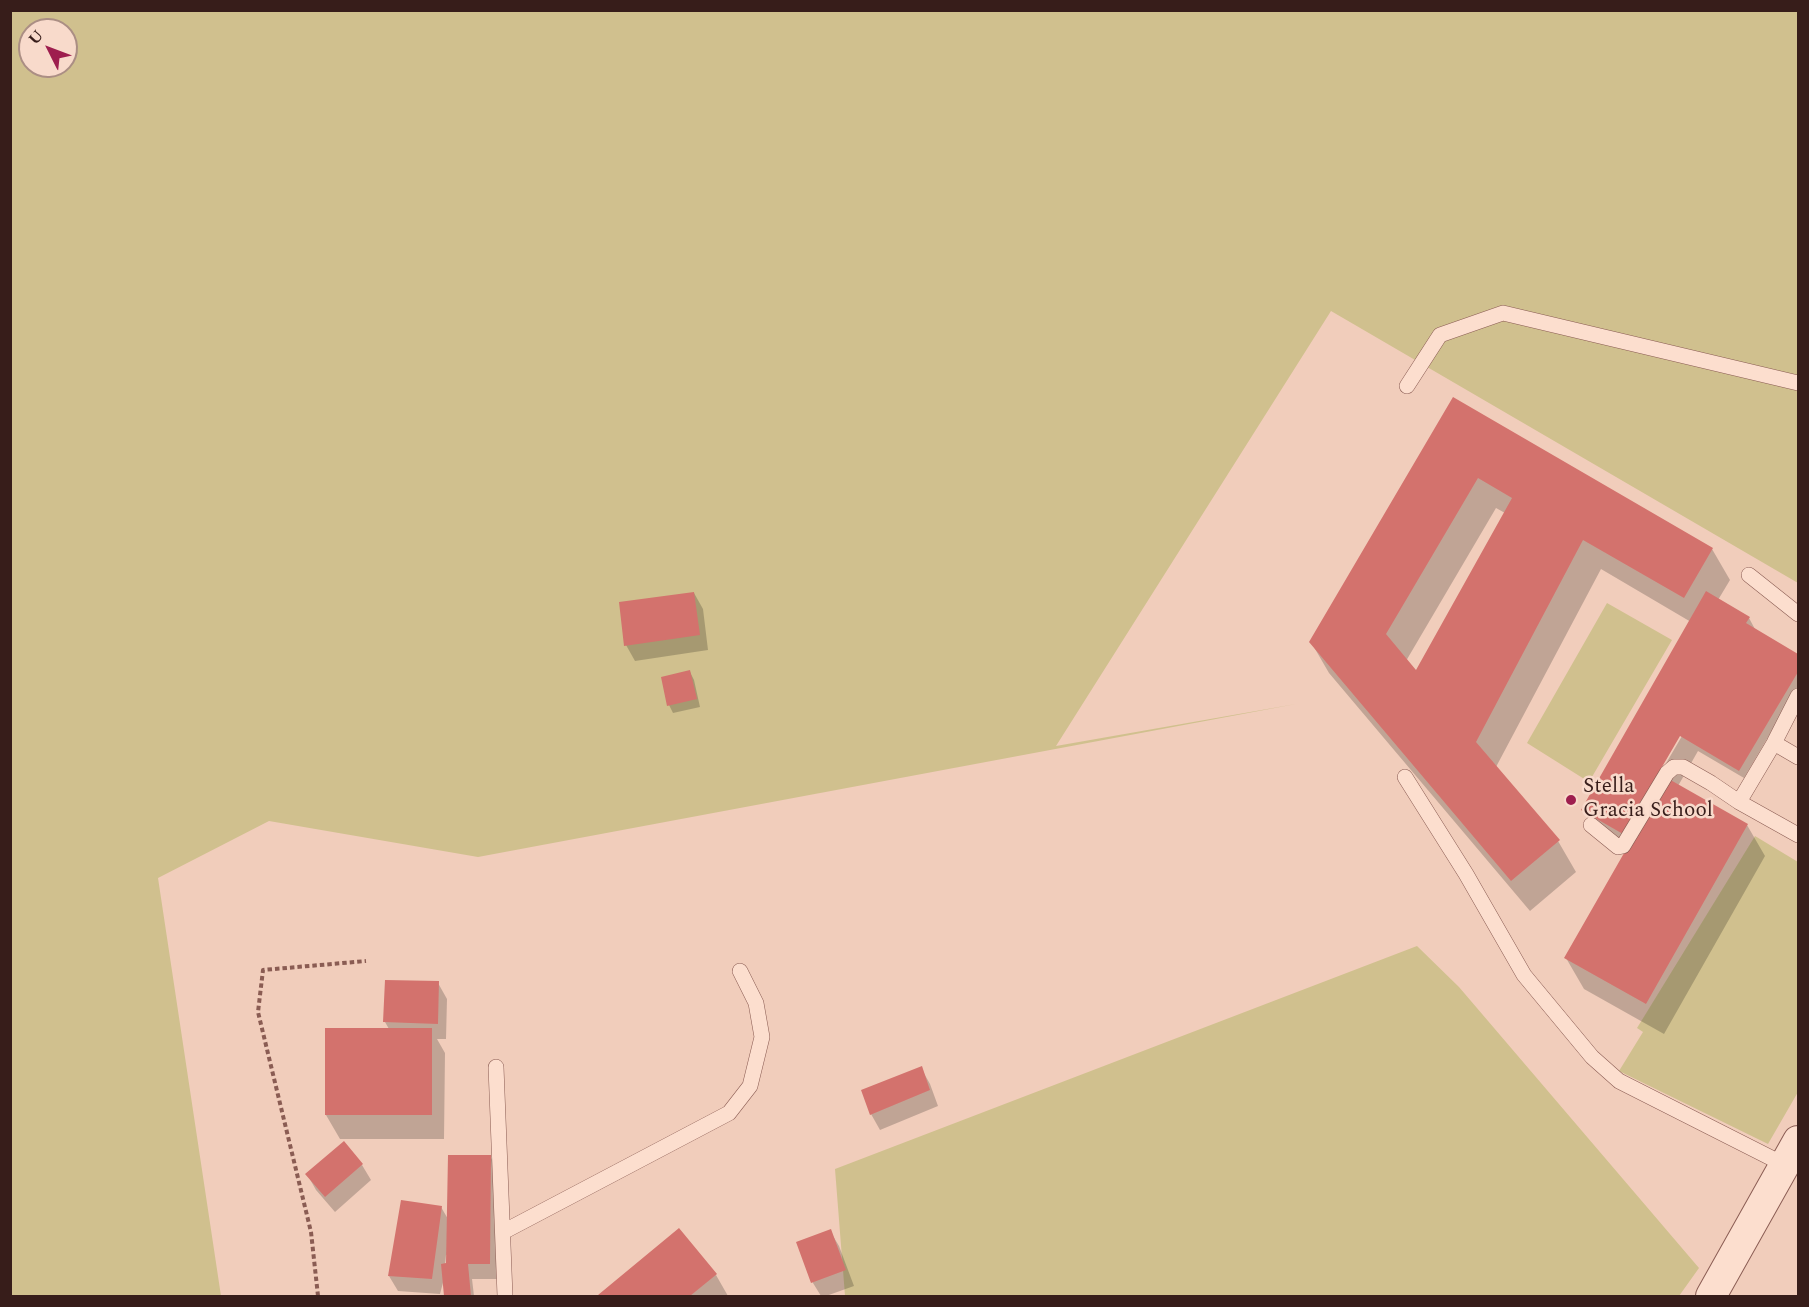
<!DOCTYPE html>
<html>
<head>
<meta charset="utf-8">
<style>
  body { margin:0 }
  #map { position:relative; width:1809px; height:1307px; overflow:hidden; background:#f1cdbb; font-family:Spectral,serif }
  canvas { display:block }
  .frame { position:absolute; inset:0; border:12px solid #371d1a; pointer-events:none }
  .north { position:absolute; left:18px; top:18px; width:60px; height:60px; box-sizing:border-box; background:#f8dacb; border:2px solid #ab8e84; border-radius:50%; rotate:312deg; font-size:16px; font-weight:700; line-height:24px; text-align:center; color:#371d1a }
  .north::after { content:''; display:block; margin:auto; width:21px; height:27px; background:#9e1e4e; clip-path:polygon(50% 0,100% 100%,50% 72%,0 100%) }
</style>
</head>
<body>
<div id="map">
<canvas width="1809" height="1307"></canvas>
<div class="frame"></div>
<div class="north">U</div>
</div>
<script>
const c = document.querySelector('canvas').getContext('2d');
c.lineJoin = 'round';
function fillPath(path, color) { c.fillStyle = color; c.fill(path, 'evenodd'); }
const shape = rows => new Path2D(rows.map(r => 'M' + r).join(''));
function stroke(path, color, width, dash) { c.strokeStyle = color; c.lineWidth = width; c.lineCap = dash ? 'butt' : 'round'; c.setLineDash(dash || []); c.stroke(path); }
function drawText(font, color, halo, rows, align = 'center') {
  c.font = font + ' Spectral,serif'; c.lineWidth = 5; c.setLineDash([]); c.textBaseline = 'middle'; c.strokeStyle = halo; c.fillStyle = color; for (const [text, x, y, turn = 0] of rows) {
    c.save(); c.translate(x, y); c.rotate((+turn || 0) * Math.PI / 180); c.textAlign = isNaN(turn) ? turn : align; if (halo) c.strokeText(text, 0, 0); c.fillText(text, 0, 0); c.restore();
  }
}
const green = shape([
  [10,11,1798,11,1798,583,1331,311,1056,746,1296,704,478,857,269,821,158,878,221,1296,11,1296],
  [30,30,66,30,66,66,30,66],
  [1607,603,1672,640,1589,782,1527,743],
  [1755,836,1798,862,1798,1092,1768,1144,1619,1071,1643,1032,1637,1028],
  [1417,946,1459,987,1699,1268,1679,1296,845,1296,835,1169]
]);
const shadow = shape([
  [1453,399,1712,549,1730,580,1718,600,1749,618,1756,631,1798,655,1798,686,1744,778,1698,751,1678,786,1747,825,1765,856,1664,1034,1584,989,1566,958,1627,851,1596,833,1583,810,1691,622,1601,569,1496,767,1558,841,1576,872,1530,911,1329,673,1311,642],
  [1496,508,1505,513,1416,672,1406,661],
  [1680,734,1682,736,1620,842,1618,840],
  [694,593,703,609,708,650,635,661,626,645],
  [690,672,694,680,700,707,673,713,669,705],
  [438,983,447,999,446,1039,437,1039,445,1053,444,1139,340,1139,326,1115,389,1029,385,1022],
  [921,1068,930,1084,938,1106,880,1130,871,1114],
  [490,1156,499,1172,498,1279,472,1279,474,1296,445,1296,444,1279,440,1294,398,1291,389,1276,441,1207,448,1219],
  [446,1255,448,1255,449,1265,445,1265],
  [362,1165,371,1180,335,1212,316,1190,307,1174],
  [830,1231,839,1246,854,1286,826,1296,821,1296,813,1283,798,1243],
  [716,1275,728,1296,600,1295]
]);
const building = shape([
  [1453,397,1713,548,1684,598,1583,540,1476,742,1560,840,1511,881,1309,642],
  [1478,478,1512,498,1416,670,1386,634],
  [1706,591,1750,617,1746,623,1798,654,1798,672,1739,771,1680,736,1623,834,1581,810],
  [694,592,700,635,624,646,619,602],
  [690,670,697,699,667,706,661,677],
  [1667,778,1748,824,1646,1004,1564,958],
  [385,980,439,981,438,1024,383,1022],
  [325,1028,432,1028,432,1115,325,1115],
  [922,1066,930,1090,870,1115,861,1090],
  [344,1141,363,1164,325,1197,305,1174],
  [448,1155,491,1155,490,1264,468,1264,471,1296,444,1296,441,1264,446,1263],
  [401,1200,442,1206,432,1279,388,1276],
  [679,1228,717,1274,690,1296,599,1296,598,1295],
  [831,1229,846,1270,811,1283,796,1242]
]);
const path = shape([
  [318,1296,311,1232,258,1012,263,970,366,961]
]);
const service = shape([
  [1407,386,1440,335,1503,313,1798,383],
  [1749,575,1798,614],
  [1774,743,1798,757],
  [1405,777,1466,874,1524,975,1592,1057,1619,1081,1785,1165],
  [1739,802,1774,743,1798,696],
  [1591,825,1618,847,1623,846,1667,773,1674,767,1683,767,1711,783,1739,802,1798,835],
  [496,1067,505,1296],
  [503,1232,729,1113,750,1086,762,1037,756,1003,740,971]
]);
const minor = shape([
  [1711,1296,1798,1141]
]);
const markers = [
  [1571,800,6,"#9e1e4e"]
];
const poiNames = [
  ["Stella",1583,788],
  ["Gracia School",1583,812]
];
fillPath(green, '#d0c08e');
fillPath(shadow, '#0003');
fillPath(building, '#d3726d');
stroke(service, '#8a5c53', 16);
stroke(minor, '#8a5c53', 32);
stroke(path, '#8a5c53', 4, [4.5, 3]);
stroke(service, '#fcdece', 15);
stroke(minor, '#fcdece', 30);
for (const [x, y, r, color] of markers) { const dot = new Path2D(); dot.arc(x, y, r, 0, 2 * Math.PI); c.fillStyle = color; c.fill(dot); stroke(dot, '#f8dacb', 2); }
drawText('21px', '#371d1a', '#f8dacb', poiNames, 'left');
</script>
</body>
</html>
